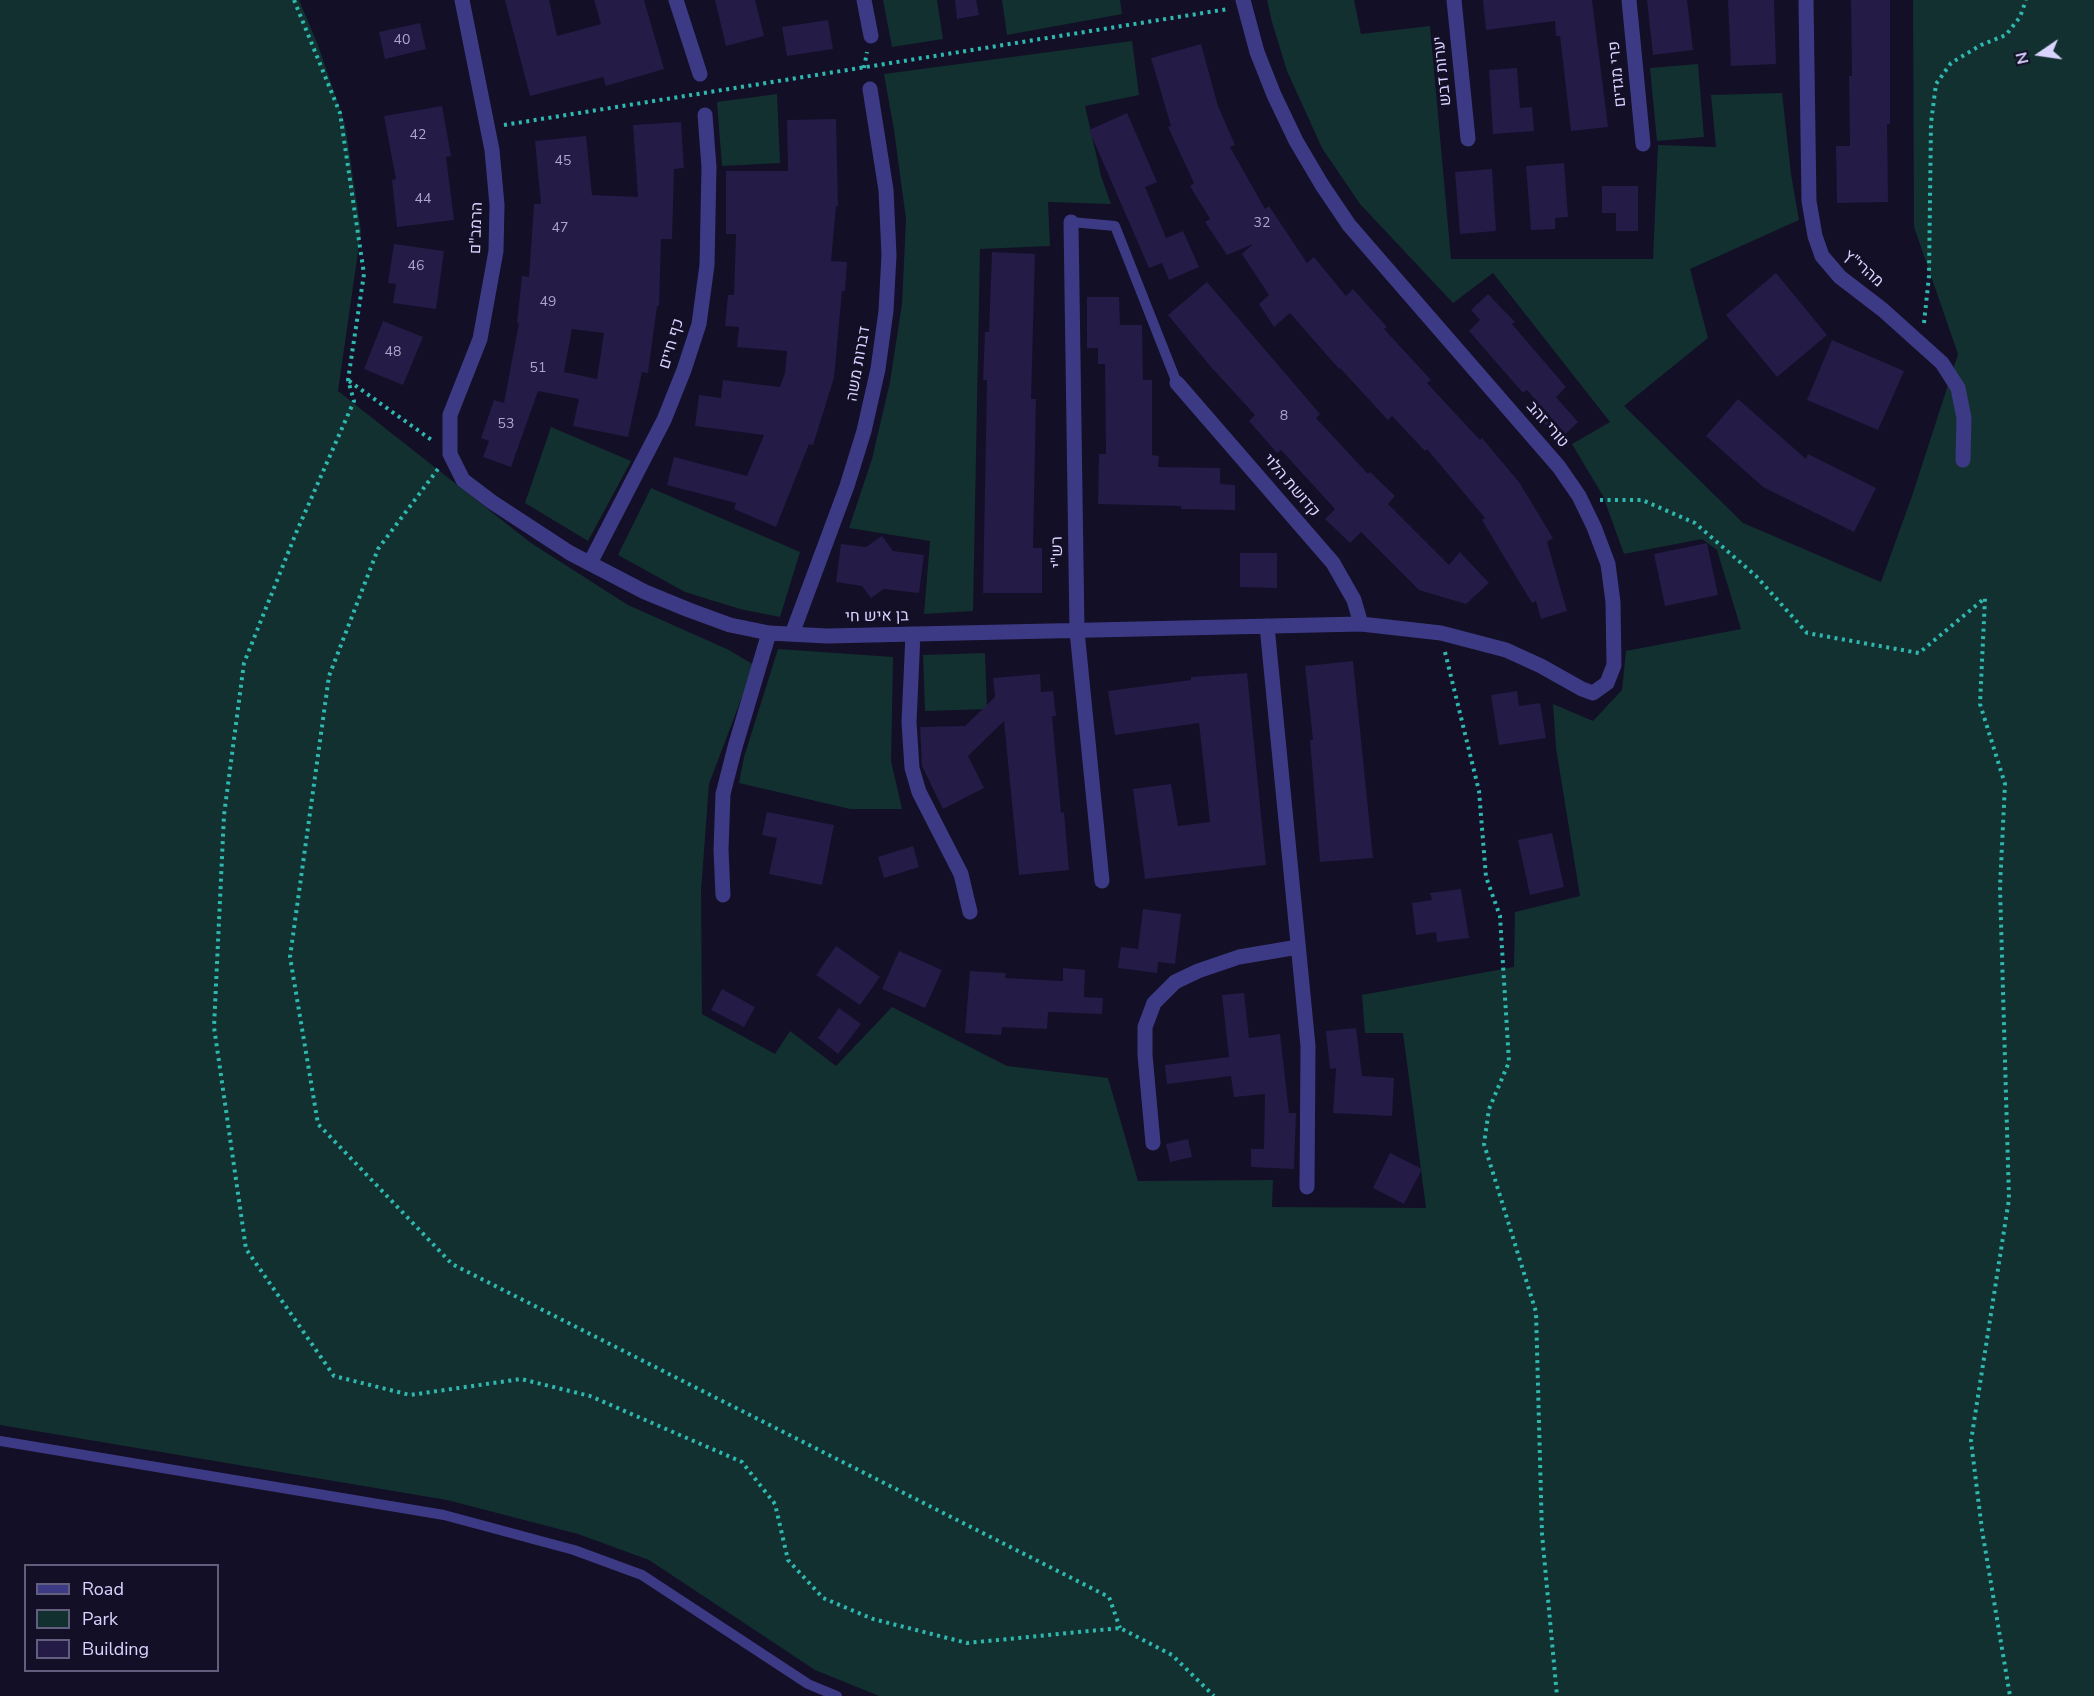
<!DOCTYPE html>
<html>
<head>
<meta charset="utf-8">
<style>
  body { margin:0 }
  #map { position:relative; width:2094px; height:1696px; overflow:hidden; background:#130f26; font-family:"Nunito Sans",sans-serif }
  canvas { display:block }
  .legend { position:absolute; left:24px; top:1564px; width:195px; height:108px; box-sizing:border-box; background:#130f26; border:2px solid #625e7d; margin:0; padding:8px 10px; list-style:none; font-size:18px; color:#d9d4ff }
  .legend li { display:flex; align-items:center; gap:12px; height:30px }
  .legend b { width:30px; border:2px solid #625e7d }
  .north { position:absolute; left:2010px; top:24px; width:60px; height:60px; -webkit-text-stroke:4px #130f26; paint-order:stroke; rotate:257deg; font-size:16px; font-weight:700; line-height:24px; text-align:center; color:#d9d4ff }
  .north::after { content:''; display:block; margin:auto; width:21px; height:27px; background:#d9d4ff; clip-path:polygon(50% 0,100% 100%,50% 72%,0 100%) }
</style>
</head>
<body>
<div id="map">
<canvas width="2094" height="1696"></canvas>
<ul class="legend">
<li><b style="height:8px;background:#3d3a85"></b>Road</li>
<li><b style="height:16px;background:#12302f"></b>Park</li>
<li><b style="height:16px;background:#241b47"></b>Building</li>
</ul>
<div class="north">N</div>
</div>
<script>
const c = document.querySelector('canvas').getContext('2d');
c.lineJoin = 'round';
function fillPath(path, color) { c.fillStyle = color; c.fill(path, 'evenodd'); }
const shape = rows => new Path2D(rows.map(r => 'M' + r).join(''));
function stroke(path, color, width, dash) { c.strokeStyle = color; c.lineWidth = width; c.lineCap = dash ? 'butt' : 'round'; c.setLineDash(dash || []); c.stroke(path); }
function drawText(font, color, halo, rows, align = 'center') {
  c.font = font + ' "Nunito Sans",Heebo,sans-serif'; c.lineWidth = 6; c.setLineDash([]); c.textBaseline = 'middle'; c.strokeStyle = halo; c.fillStyle = color; for (const [text, x, y, turn = 0] of rows) {
    c.save(); c.translate(x, y); c.rotate((+turn || 0) * Math.PI / 180); c.textAlign = isNaN(turn) ? turn : align; if (halo) c.strokeText(text, 0, 0); c.fillText(text, 0, 0); c.restore();
  }
}
const green = shape([
  [0,0,299,0,318,45,345,124,361,231,338,391,531,543,628,605,729,650,754,665,709,784,701,891,702,1014,775,1054,790,1031,836,1066,892,1007,1007,1066,1108,1078,1138,1181,1273,1180,1272,1207,1426,1208,1403,1033,1365,1033,1362,995,1514,967,1515,912,1580,896,1556,748,1553,704,1593,721,1622,690,1626,651,1741,629,1717,550,1702,539,1624,554,1603,496,1572,444,1610,422,1493,273,1453,303,1360,204,1322,148,1287,71,1272,22,1267,0,1354,0,1361,34,1430,26,1451,259,1653,259,1658,145,1716,147,1711,95,1782,93,1791,174,1799,220,1690,269,1708,338,1624,406,1743,523,1881,582,1912,496,1958,354,1914,227,1913,0,2094,0,2094,1696,879,1696,815,1670,649,1560,578,1534,447,1500,0,1425],
  [883,0,937,0,943,39,892,47],
  [1002,0,1120,0,1122,14,1007,35],
  [1132,41,1139,95,1085,106,1101,176,1111,204,1048,202,1050,246,980,249,973,611,924,614,930,541,849,528,872,459,890,382,902,304,906,219,894,130,884,74],
  [1698,64,1704,137,1657,141,1650,68],
  [777,94,780,163,722,166,717,102],
  [551,427,631,461,588,541,525,503],
  [651,488,800,552,780,617,740,609,685,592,618,555],
  [778,649,893,657,891,761,902,809,850,809,739,783,744,757],
  [985,653,987,709,925,711,923,655]
]);
const building = shape([
  [505,0,549,0,557,36,601,24,594,0,644,0,664,69,606,86,603,77,530,96],
  [715,0,755,0,764,36,726,46],
  [955,0,976,0,979,15,957,19],
  [1483,0,1592,0,1608,127,1571,131,1560,36,1556,36,1555,21,1486,30],
  [1647,0,1687,0,1693,50,1653,55],
  [1728,0,1774,0,1776,64,1731,66],
  [1851,0,1890,0,1890,124,1887,124,1888,202,1837,203,1836,146,1850,146,1849,76,1852,76],
  [828,20,833,49,787,56,782,27],
  [420,23,426,49,385,59,379,32],
  [1201,44,1218,106,1235,145,1230,147,1265,209,1269,206,1307,263,1314,257,1346,296,1353,289,1387,327,1384,329,1431,380,1427,383,1480,440,1482,438,1519,482,1553,538,1547,542,1567,611,1541,619,1536,601,1532,603,1482,520,1485,518,1427,449,1425,451,1392,416,1388,420,1340,368,1339,369,1290,313,1274,327,1259,304,1269,295,1242,254,1253,244,1227,255,1205,222,1210,219,1190,186,1194,183,1168,127,1171,126,1151,58],
  [1517,68,1520,108,1532,107,1534,131,1493,134,1489,70],
  [442,106,451,156,446,157,454,220,397,227,392,180,396,179,384,116],
  [1127,113,1157,182,1145,187,1166,238,1183,231,1199,267,1169,280,1162,263,1149,268,1089,130],
  [836,119,838,206,836,206,831,261,847,262,845,291,842,291,834,378,813,445,809,444,776,527,734,509,736,503,667,485,674,457,747,476,764,435,695,426,699,395,721,398,723,380,780,387,785,373,787,351,737,347,739,327,725,326,728,295,734,295,736,234,726,234,726,171,788,171,787,120],
  [681,122,684,168,674,169,672,239,661,239,659,306,657,306,648,373,642,372,628,437,573,426,579,399,538,391,511,467,483,457,489,441,481,438,494,400,504,403,519,323,517,323,522,276,529,277,534,204,541,204,535,141,586,136,592,195,638,197,633,125],
  [572,329,604,333,597,379,564,372],
  [1564,163,1568,217,1555,218,1555,229,1531,230,1526,166],
  [1492,169,1496,231,1460,234,1455,172],
  [1602,186,1638,186,1638,231,1616,231,1616,213,1602,213],
  [394,244,444,251,436,309,393,303,396,284,388,283],
  [992,252,1035,254,1031,399,1036,399,1033,548,1042,548,1042,593,983,593,987,380,983,380,985,332,989,332],
  [1776,273,1827,335,1777,377,1726,315],
  [1207,282,1320,414,1316,418,1368,474,1370,472,1395,496,1388,504,1449,565,1460,552,1489,583,1466,604,1419,590,1361,532,1350,543,1325,519,1335,509,1281,450,1277,453,1249,421,1255,415,1211,367,1168,315],
  [1488,294,1515,322,1512,324,1566,387,1556,397,1578,422,1559,440,1544,423,1550,417,1527,390,1523,393,1469,331,1480,320,1471,310],
  [1087,297,1119,297,1120,325,1142,325,1143,380,1152,380,1152,455,1159,456,1158,467,1220,468,1220,484,1235,485,1235,510,1181,509,1181,506,1098,504,1099,454,1106,454,1105,364,1098,364,1098,348,1087,348],
  [383,321,423,337,403,385,364,369],
  [1832,340,1904,371,1878,430,1807,400],
  [1738,399,1806,459,1808,454,1876,488,1854,532,1763,487,1706,436],
  [882,536,893,551,924,555,919,593,884,589,871,598,862,586,836,582,841,544,866,547],
  [1707,543,1718,595,1665,606,1654,554],
  [1240,553,1277,553,1277,588,1240,587],
  [1353,661,1373,858,1320,862,1310,740,1313,740,1305,666],
  [1247,673,1266,865,1145,879,1133,789,1171,784,1178,826,1210,822,1199,723,1115,735,1108,691,1191,680,1191,677],
  [1040,674,1041,692,1053,691,1056,716,1052,716,1061,813,1064,812,1069,870,1019,875,1004,721,968,756,984,788,943,809,922,766,920,727,965,726,995,697,993,678],
  [1517,691,1519,706,1540,703,1546,738,1499,745,1491,695],
  [767,812,834,825,822,885,769,874,777,838,762,835],
  [1552,833,1564,887,1530,895,1518,840],
  [913,846,919,867,884,878,878,857],
  [1461,889,1469,938,1437,942,1436,932,1416,935,1412,903,1432,900,1430,893],
  [1143,909,1181,914,1175,964,1158,962,1157,973,1118,968,1121,947,1138,949],
  [836,946,880,977,860,1005,816,975],
  [899,951,942,970,925,1008,882,989],
  [1063,968,1085,970,1084,997,1103,998,1102,1014,1048,1012,1047,1029,1002,1027,1001,1035,965,1033,970,971,1006,973,1005,978,1063,981],
  [722,989,755,1007,744,1027,711,1010],
  [1244,993,1249,1038,1280,1034,1289,1113,1296,1113,1294,1169,1251,1167,1251,1149,1264,1149,1265,1094,1234,1097,1231,1076,1167,1084,1165,1065,1229,1057,1222,995],
  [839,1008,861,1024,838,1054,818,1038],
  [1356,1028,1362,1076,1394,1078,1392,1116,1333,1113,1336,1068,1330,1069,1326,1031],
  [1188,1139,1192,1157,1170,1162,1166,1144],
  [1390,1153,1422,1169,1404,1204,1373,1188]
]);
const path = shape([
  [294,0,340,113,364,274,348,380,354,401,296,533,244,663,224,815,214,1027,246,1249,334,1376,410,1395,521,1379,590,1396,742,1462,775,1504,788,1560,823,1598,873,1619,967,1643,1120,1628,1172,1655,1214,1696],
  [864,68,867,52],
  [504,125,1228,9],
  [1924,323,1929,276,1931,123,1936,84,1951,63,1981,45,2006,35,2020,17,2026,0],
  [349,381,433,441],
  [438,469,378,549,329,676,290,957,318,1124,452,1264,1109,1597,1120,1628],
  [1600,500,1642,500,1695,523,1756,576,1807,633,1919,653,1985,598,1980,704,2005,784,2000,887,2009,1199,1971,1441,1982,1530,2010,1696],
  [1445,652,1479,791,1486,877,1500,916,1509,1062,1489,1109,1484,1144,1536,1312,1542,1534,1557,1696]
]);
const lane = shape([
  [1071,222,1115,226,1177,383],
  [0,1441,444,1515,574,1550,642,1575,808,1684,837,1696]
]);
const street = shape([
  [462,0,492,150,497,205,496,251,480,339,450,415,450,454,463,480,492,502,570,553,645,592,689,610,730,625,769,633,827,636,1361,624,1441,633,1506,650,1541,666,1582,689,1593,693,1607,683,1614,665,1613,602,1608,564,1594,527,1579,496,1559,467,1349,225,1322,185,1296,141,1274,95,1257,52,1243,0],
  [676,0,700,74],
  [864,0,871,36],
  [1454,0,1468,139],
  [1629,0,1643,144],
  [1806,0,1809,201,1815,236,1822,256,1840,277,1883,310,1942,363,1958,388,1964,418,1963,460],
  [1071,222,1077,631,1102,881],
  [1177,383,1333,563,1354,600,1361,624],
  [590,563,664,420,684,370,699,324,707,265,709,167,705,115],
  [1267,626,1308,1046,1307,1187],
  [792,634,847,486,864,431,878,369,886,311,889,255,886,190,870,89],
  [913,634,909,722,912,768,919,792,961,874,970,912],
  [723,895,721,850,723,794,735,747,769,633],
  [1153,1143,1145,1055,1145,1027,1154,1003,1175,982,1198,971,1239,957,1298,947]
]);
const numberNames = [
  ["40",402,41],
  ["42",418,136],
  ["45",563,162],
  ["44",423,200],
  ["32",1262,224],
  ["47",560,229],
  ["46",416,267],
  ["49",548,303],
  ["48",393,353],
  ["51",538,369],
  ["8",1284,417],
  ["53",506,425]
];
const streetNames = [
  ["יערות דבש",1443,71,-96],
  ["פרי מגדים",1618,74,-96],
  ["הרמב\"ם",477,228,-88],
  ["מהרי\"ץ",1863,269,41],
  ["כף חיים",672,344,-73],
  ["דברות משה",859,364,-80],
  ["טורי זהב",1547,425,49],
  ["קדושת הלוי",1291,486,49],
  ["רש\"י",1058,552,-91],
  ["בן איש חי",877,617,-1]
];
fillPath(green, '#12302f');
fillPath(building, '#241b47');
stroke(path, '#2fb8b0', 4, [3, 4.5]);
stroke(lane, '#3d3a85', 10);
stroke(street, '#3d3a85', 15);
drawText('14px', '#aca6d1', null, numberNames);
drawText('16px', '#d9d4ff', '#130f26', streetNames);
</script>
</body>
</html>
